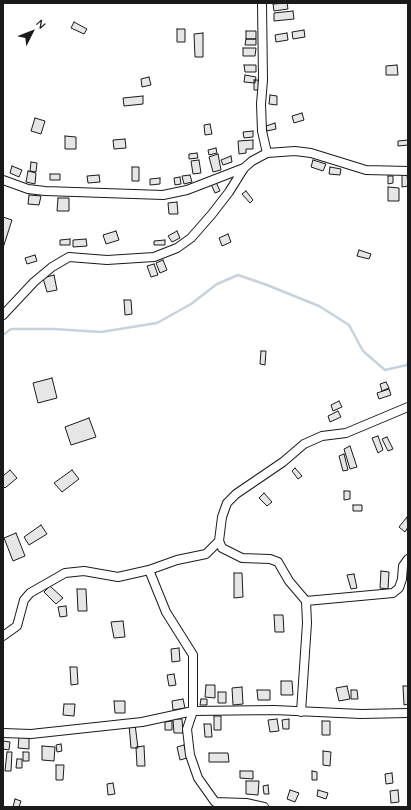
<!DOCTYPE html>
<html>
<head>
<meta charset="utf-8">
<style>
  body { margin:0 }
  #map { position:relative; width:411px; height:810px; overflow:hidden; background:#fff; font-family:Quicksand,sans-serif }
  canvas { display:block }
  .frame { position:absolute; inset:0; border:4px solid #1a1a1a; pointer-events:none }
  .north { position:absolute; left:12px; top:12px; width:40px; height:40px; -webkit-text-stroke:3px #fff; paint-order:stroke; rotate:48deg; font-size:11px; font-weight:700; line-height:16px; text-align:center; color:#1a1a1a }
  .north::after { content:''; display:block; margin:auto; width:14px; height:18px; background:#1a1a1a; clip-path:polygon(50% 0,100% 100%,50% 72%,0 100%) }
</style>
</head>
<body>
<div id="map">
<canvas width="411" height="810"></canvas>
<div class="frame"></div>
<div class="north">N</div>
</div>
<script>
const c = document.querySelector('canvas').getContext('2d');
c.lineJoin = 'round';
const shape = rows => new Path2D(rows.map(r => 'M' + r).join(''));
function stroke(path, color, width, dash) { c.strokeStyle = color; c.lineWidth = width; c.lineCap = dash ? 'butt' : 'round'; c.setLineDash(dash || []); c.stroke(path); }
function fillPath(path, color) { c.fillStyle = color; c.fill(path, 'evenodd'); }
const stream = shape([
  [3,335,11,329,54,329,101,332,157,323,191,304,217,284,238,275,267,285,319,306,349,325,363,351,385,370,407,365,408,362]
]);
const building = shape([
  [287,3,288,9,274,11,273,4,287,3],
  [293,11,294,19,274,21,274,13,293,11],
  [74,22,87,29,84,34,71,28,74,22],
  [177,29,185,29,185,42,177,42,177,29],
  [304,30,305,37,293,39,292,32,304,30],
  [246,31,256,31,256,39,246,39,246,31],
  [203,33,203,57,195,57,194,34,203,33],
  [287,33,288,40,276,42,275,35,287,33],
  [246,39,256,39,256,45,245,45,246,39],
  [243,48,256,48,255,56,243,56,243,48],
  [244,65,256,65,256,72,245,72,244,65],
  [397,65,398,75,386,75,386,66,397,65],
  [245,75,256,77,255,83,244,82,245,75],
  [149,77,151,85,142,87,141,79,149,77],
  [254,80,258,80,259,90,254,90,254,80],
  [270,95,277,96,277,105,269,104,270,95],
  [143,96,143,104,124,106,123,98,143,96],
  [302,113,304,120,294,123,292,116,302,113],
  [35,118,45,121,41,134,31,131,35,118],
  [275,123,276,129,267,131,266,126,275,123],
  [210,124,212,134,205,135,204,125,210,124],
  [253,131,253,137,244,138,243,132,253,131],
  [65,136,76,137,76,149,65,149,65,136],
  [125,139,126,148,114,149,113,140,125,139],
  [253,140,253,149,246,149,246,153,239,154,238,141,253,140],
  [408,140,408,145,398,146,398,141,408,140],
  [216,148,217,153,209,155,208,150,216,148],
  [197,153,198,158,189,159,189,154,197,153],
  [218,154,221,170,213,172,209,157,218,154],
  [231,156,232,162,223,165,221,160,231,156],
  [199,160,201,173,193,174,191,161,199,160],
  [313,160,326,164,323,171,311,167,313,160],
  [31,162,37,163,36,172,30,171,31,162],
  [12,166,22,170,19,177,10,173,12,166],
  [132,167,139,167,139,181,132,181,132,167],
  [330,167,341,169,340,175,329,174,330,167],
  [28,171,36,173,35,184,26,182,28,171],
  [50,174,60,174,60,180,50,180,50,174],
  [402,174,407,174,408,186,402,187,402,174],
  [99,175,100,182,88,183,87,176,99,175],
  [190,175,192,182,184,184,182,176,190,175],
  [388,176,393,176,393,183,388,184,388,176],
  [180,177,181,184,175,185,174,178,180,177],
  [160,178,160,184,150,185,150,179,160,178],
  [216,182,220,191,215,193,211,184,216,182],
  [388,187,399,188,399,201,388,201,388,187],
  [246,191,253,200,250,203,242,194,246,191],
  [29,195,41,196,39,205,28,204,29,195],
  [58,198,69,198,69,211,57,211,58,198],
  [177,202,178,214,169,214,168,203,177,202],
  [3,217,12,220,3,248,3,217],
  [116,231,119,240,106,244,103,235,116,231],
  [177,231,180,238,172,242,168,236,177,231],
  [228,234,231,242,222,246,219,238,228,234],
  [70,239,70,245,60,245,60,240,70,239],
  [86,239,87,246,73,247,73,240,86,239],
  [165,240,165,245,154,245,154,241,165,240],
  [359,250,371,254,369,259,357,256,359,250],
  [35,255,37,261,27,264,25,258,35,255],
  [163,260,167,270,160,273,156,263,163,260],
  [154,264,158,275,151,277,147,266,154,264],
  [54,275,57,290,47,292,43,278,54,275],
  [124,300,131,300,132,314,125,315,124,300],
  [261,351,266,351,265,365,260,364,261,351],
  [52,378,57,398,38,403,33,383,52,378],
  [386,382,389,388,382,391,380,384,386,382],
  [389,389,391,395,379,399,377,393,389,389],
  [339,401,342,407,333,411,331,405,339,401],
  [338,411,341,417,330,422,328,416,338,411],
  [89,418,96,437,71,445,65,427,89,418],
  [378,436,383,450,378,453,372,438,378,436],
  [387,437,393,449,388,451,382,439,387,437],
  [350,446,357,467,350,469,344,449,350,446],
  [344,454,348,470,343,471,339,456,344,454],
  [295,468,302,476,298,479,292,471,295,468],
  [10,470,17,478,5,488,3,486,3,476,10,470],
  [72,470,79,479,62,492,54,483,72,470],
  [344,491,350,491,350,499,344,500,344,491],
  [264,493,272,502,267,506,259,498,264,493],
  [353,505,362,505,362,511,353,511,353,505],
  [407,517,408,527,405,532,399,527,407,517],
  [41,525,47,534,29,545,24,537,41,525],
  [16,533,25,556,13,561,4,538,16,533],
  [381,571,389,572,388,589,380,588,381,571],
  [234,573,242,573,243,597,234,598,234,573],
  [354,574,357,588,351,589,347,575,354,574],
  [50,586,63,598,56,604,44,592,50,586],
  [77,589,86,589,87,611,78,611,77,589],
  [66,606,67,616,60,617,58,607,66,606],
  [274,615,283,615,284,632,275,632,274,615],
  [123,621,125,637,114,638,111,622,123,621],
  [179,648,180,661,172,662,171,649,179,648],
  [70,667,77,667,78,684,71,685,70,667],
  [174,674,176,685,169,686,167,675,174,674],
  [281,681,292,681,293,695,281,695,281,681],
  [206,685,215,685,215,698,205,697,206,685],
  [347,686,350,699,339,701,336,688,347,686],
  [403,686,408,686,408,704,404,705,403,686],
  [242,687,243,704,233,705,232,688,242,687],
  [257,690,270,690,270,700,258,700,257,690],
  [351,690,357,690,358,699,351,699,351,690],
  [218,692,226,692,226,703,218,703,218,692],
  [183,699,185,708,173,710,172,701,183,699],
  [201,699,207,699,207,705,200,705,201,699],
  [114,701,125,701,125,713,115,713,114,701],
  [64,704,75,704,74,716,63,715,64,704],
  [214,716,221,716,221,730,214,730,214,716],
  [173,719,182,719,183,733,174,733,173,719],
  [277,719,279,731,270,732,268,720,277,719],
  [289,719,289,729,283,729,282,720,289,719],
  [172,721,172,730,165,730,165,722,172,721],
  [322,721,330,721,330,735,322,735,322,721],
  [135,724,138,748,131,748,129,725,135,724],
  [204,724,211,724,212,737,205,737,204,724],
  [19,737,29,738,29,749,18,748,19,737],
  [3,741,10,742,9,750,3,749,3,741],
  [61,744,62,751,57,752,56,745,61,744],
  [184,745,187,758,180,760,177,747,184,745],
  [42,746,55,747,54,761,42,760,42,746],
  [144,746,145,766,137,766,136,747,144,746],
  [323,751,331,752,330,766,323,765,323,751],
  [7,752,12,752,11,771,5,771,7,752],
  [23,752,29,752,29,761,23,761,23,752],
  [209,753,228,753,229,762,209,762,209,753],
  [17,759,22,759,22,768,16,768,17,759],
  [56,765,64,765,63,780,56,780,56,765],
  [240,771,253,771,253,779,240,778,240,771],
  [312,771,317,772,317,780,312,780,312,771],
  [392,773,393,783,386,784,385,774,392,773],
  [246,781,259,781,258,795,246,794,246,781],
  [113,783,115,794,108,795,107,784,113,783],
  [268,785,269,794,264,794,263,786,268,785],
  [290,790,299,793,295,802,287,799,290,790],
  [318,790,328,793,326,799,317,796,318,790],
  [398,790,399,802,391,803,390,791,398,790],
  [15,799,21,801,19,807,13,807,15,799]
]);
const minor = shape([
  [262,3,263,80,261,104,262,131,267,153],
  [3,180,28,189,45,191,163,195,187,190,244,168],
  [3,315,34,282,52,267,69,257,107,260,154,257,177,248,191,238,212,214,229,192,244,168,252,161,267,153,295,151,311,153,366,170,408,171],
  [149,570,166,612,193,655,193,711,187,729,190,755,198,778,215,802,246,803,264,807],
  [306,601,393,593,399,588,402,579,403,566,408,559],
  [3,636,17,626,24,600,30,593,65,573,84,571,118,577,149,570,177,560,206,554,219,541],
  [301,712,307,623,306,601,289,581,278,562,270,559,242,558,222,548,219,541,222,517,227,503,236,494,283,462,304,444,322,436,346,433,408,407],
  [3,733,31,734,142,722,193,711,274,710,361,714,408,713]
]);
stroke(stream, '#c6d2dc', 2.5);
fillPath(building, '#e6e6e6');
stroke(building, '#1a1a1a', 1);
stroke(minor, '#1a1a1a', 10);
stroke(minor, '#fff', 8);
</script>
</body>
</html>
